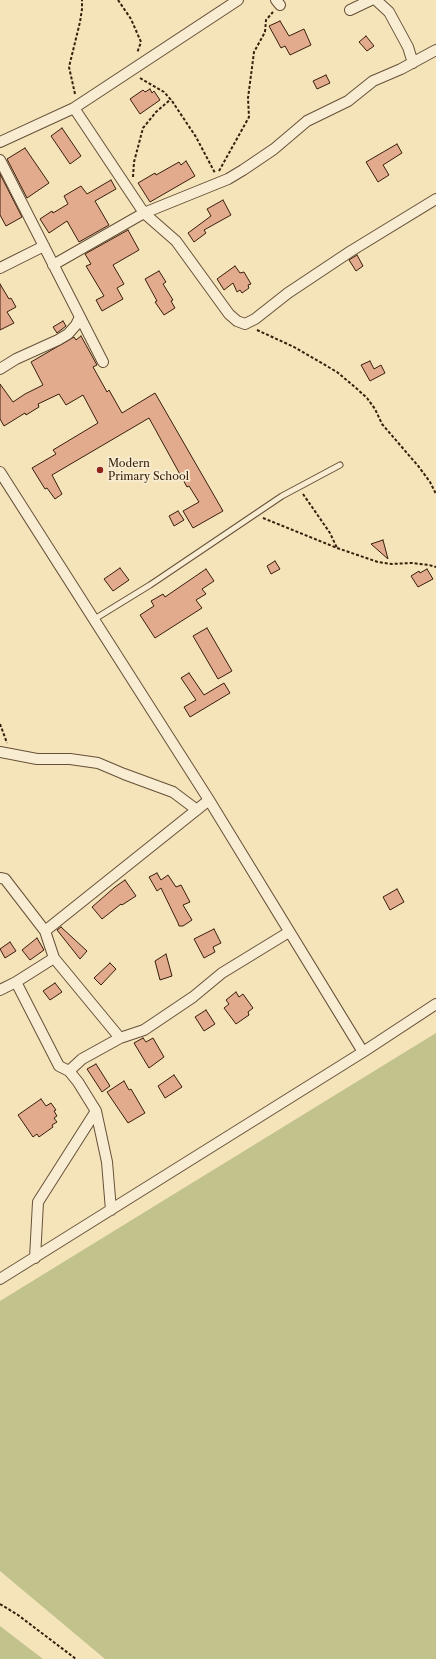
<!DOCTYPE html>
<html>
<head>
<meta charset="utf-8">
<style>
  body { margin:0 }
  canvas { display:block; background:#f5e4ba }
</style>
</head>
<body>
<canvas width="436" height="1659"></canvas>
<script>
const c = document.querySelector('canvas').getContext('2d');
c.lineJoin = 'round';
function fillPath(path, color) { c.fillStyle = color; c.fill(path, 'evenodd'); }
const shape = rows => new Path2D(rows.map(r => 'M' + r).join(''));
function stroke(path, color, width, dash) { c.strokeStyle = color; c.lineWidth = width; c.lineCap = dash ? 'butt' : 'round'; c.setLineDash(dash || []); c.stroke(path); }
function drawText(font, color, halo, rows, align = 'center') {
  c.font = font + ' "Libre Caslon Text",serif'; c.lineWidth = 3.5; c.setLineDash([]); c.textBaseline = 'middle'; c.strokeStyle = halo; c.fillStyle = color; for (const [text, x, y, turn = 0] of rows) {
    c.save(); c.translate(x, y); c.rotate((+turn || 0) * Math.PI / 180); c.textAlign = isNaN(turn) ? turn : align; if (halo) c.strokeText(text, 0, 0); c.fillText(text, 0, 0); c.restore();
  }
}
const green = shape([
  [436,1033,436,1659,105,1659,0,1571,0,1301],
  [0,1626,43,1659,0,1659]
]);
const building = shape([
  [280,21,289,36,304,29,311,45,290,55,285,46,281,48,269,26,280,21],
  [366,36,374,46,367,51,359,42,366,36],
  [326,75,330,83,317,89,313,81,326,75],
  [150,89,152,93,154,91,160,100,140,114,130,99,143,90,145,92,150,89],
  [62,128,81,156,70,164,51,136,62,128],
  [397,144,402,153,383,165,389,175,378,182,366,162,397,144],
  [25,148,49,183,27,198,7,159,25,148],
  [186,161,195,176,150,202,138,183,155,173,156,175,179,162,181,165,186,161],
  [0,174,22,217,6,226,0,215,0,174],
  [111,180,116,189,95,201,109,225,79,242,67,221,49,233,40,219,52,211,53,213,68,204,64,196,81,186,87,194,111,180],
  [223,200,231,215,204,230,206,233,194,242,188,233,211,216,207,209,223,200],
  [128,230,139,250,113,265,124,284,117,288,123,299,102,311,96,300,104,296,86,266,91,264,85,254,128,230],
  [357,255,363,266,356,271,349,260,357,255],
  [235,266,240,273,244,272,251,284,248,285,249,288,242,293,240,290,237,292,233,283,224,290,217,279,235,266],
  [159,271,166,282,163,284,173,300,171,301,175,308,164,315,155,302,157,301,145,279,159,271],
  [0,284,9,299,11,298,16,307,7,312,14,323,0,330,0,284],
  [63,321,66,326,57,333,53,327,63,321],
  [81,336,97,365,93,367,107,392,109,390,122,413,155,393,223,511,193,528,183,511,199,502,189,486,187,487,149,418,52,475,62,494,55,499,47,488,45,489,32,468,56,454,53,450,98,423,83,395,66,405,59,394,38,404,39,407,26,415,25,413,4,426,0,419,0,384,13,402,25,394,43,385,31,362,74,337,76,340,81,336],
  [370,361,374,369,381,365,385,373,370,381,361,365,370,361],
  [178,511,184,520,174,526,169,516,178,511],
  [383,540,388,559,371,544,383,540],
  [275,561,280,569,271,574,267,566,275,561],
  [120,568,129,580,113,591,104,579,120,568],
  [206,569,214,581,202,589,206,594,196,600,202,608,155,638,140,615,154,606,151,601,163,594,165,597,206,569],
  [427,569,433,579,418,587,411,576,419,571,420,573,427,569],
  [207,628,232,671,218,679,193,636,207,628],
  [189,673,204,695,224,683,230,693,190,717,184,707,196,700,181,678,189,673],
  [157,873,161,880,168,875,176,887,181,885,190,902,183,905,192,920,183,926,179,926,178,923,161,888,157,891,149,877,157,873],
  [125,880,136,896,122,905,121,904,102,919,92,907,115,887,125,880],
  [397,889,404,902,390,910,383,897,397,889],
  [61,927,87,951,80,959,57,930,61,927],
  [214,929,221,943,213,947,215,952,204,958,194,939,214,929],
  [37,938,44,950,30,960,22,950,37,938],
  [10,942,16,951,5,958,0,949,10,942],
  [166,954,172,976,160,980,155,961,166,954],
  [110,963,116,969,101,985,94,978,110,963],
  [55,983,62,992,50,1000,43,991,55,983],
  [236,992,239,997,243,994,253,1008,248,1012,249,1015,236,1024,224,1008,229,1004,226,1000,236,992],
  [206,1010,215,1024,204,1031,195,1017,206,1010],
  [143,1038,146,1042,153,1038,164,1057,149,1068,134,1043,143,1038],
  [96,1064,110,1086,102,1092,87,1069,96,1064],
  [174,1075,182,1087,165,1098,158,1086,174,1075],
  [124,1081,129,1090,131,1089,145,1113,128,1123,107,1092,124,1081],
  [41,1099,46,1106,51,1103,56,1110,54,1111,57,1116,54,1118,57,1122,52,1125,53,1127,39,1137,37,1134,33,1137,18,1115,41,1099]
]);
const path = shape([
  [118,0,131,19,141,42,137,53],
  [140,78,164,92,172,101,196,137,215,173],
  [75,94,69,67,80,22,82,9,82,0],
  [219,171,249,117,248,98,254,52,265,32,266,20,273,12],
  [133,177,134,162,143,128,156,112,171,99],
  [257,330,294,347,337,372,356,388,367,398,375,409,382,424,419,467,430,482,436,494],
  [303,494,330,533,337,548],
  [263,518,337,548,378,562,392,564,412,563,429,565,436,567],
  [0,724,7,743],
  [0,1604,18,1615,76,1659]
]);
const service = shape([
  [93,620,150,585,282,496,340,465]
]);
const minor = shape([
  [276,0,280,5],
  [376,0,389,12,408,47,413,63],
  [350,10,371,0],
  [74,108,144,213,176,241,229,314,237,321,245,324,255,319,288,293,351,251,436,199],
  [0,142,74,108,238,0],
  [0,160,103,362],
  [53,265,144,213,228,179,243,170,274,149,307,121,348,101,373,81,401,69,436,50],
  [0,268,44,246],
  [0,369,16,359,58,340,68,334,76,325,80,317],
  [0,472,209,800,363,1052],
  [0,752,37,759,70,759,98,763,124,774,173,792,197,810],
  [0,878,5,879,45,931],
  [16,982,59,1066,69,1071,78,1082,96,1111,107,1162,111,1210],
  [0,990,16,982,54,958],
  [120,1038,54,958,45,931,209,800],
  [69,1071,82,1059,120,1038,144,1030,193,997,222,973,289,932],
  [35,1258,38,1202,96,1111],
  [0,1279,363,1052,436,1004]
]);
const markers = [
  [100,470,4,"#8f2418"]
];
const poiNames = [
  ["Modern",108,464],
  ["Primary School",108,477]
];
fillPath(green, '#c1c28c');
fillPath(building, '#e2ab8d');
stroke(building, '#381e0b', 1);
stroke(service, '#675037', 7);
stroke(minor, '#675037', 12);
stroke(path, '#381e0b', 2, [3, 2]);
stroke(service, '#f8edd2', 5);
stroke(minor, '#f8edd2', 10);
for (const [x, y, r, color] of markers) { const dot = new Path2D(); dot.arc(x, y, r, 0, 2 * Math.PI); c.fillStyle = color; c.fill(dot); stroke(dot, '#f8edd2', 1.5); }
drawText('11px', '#381e0b', '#f8edd2', poiNames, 'left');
</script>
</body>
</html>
